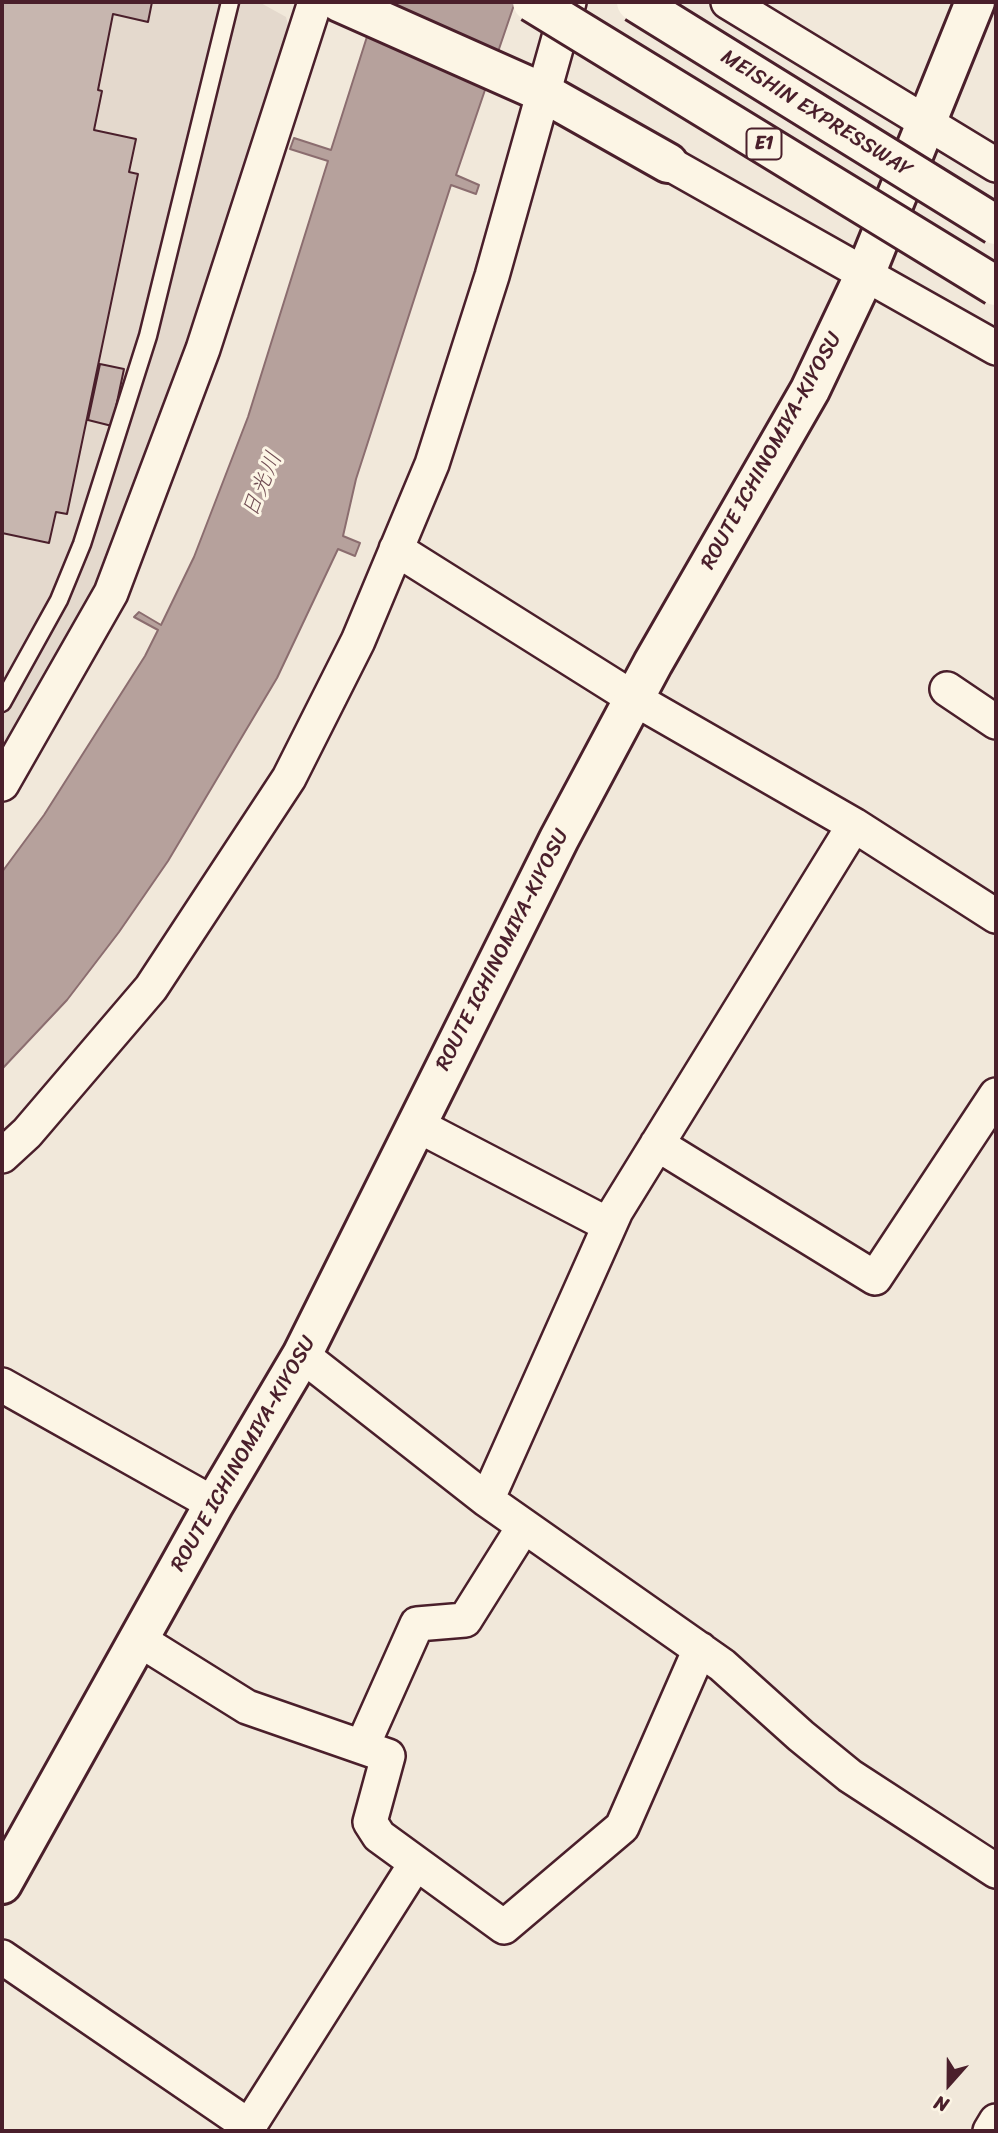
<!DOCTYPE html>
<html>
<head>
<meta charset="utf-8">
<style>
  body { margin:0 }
  #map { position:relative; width:998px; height:2133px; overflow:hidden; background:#f1e8da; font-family:Sriracha,sans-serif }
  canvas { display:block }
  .frame { position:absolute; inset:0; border:4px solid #4a1f2b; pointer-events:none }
  .north { position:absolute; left:914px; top:2049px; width:70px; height:70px; -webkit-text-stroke:5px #fcf5e5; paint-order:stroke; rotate:201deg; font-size:19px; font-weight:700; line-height:28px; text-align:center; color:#4a1f2b }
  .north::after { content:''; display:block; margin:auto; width:24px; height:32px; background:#4a1f2b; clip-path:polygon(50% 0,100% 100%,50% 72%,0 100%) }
</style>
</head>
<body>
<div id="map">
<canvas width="998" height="2133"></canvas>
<div class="frame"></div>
<div class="north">N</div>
</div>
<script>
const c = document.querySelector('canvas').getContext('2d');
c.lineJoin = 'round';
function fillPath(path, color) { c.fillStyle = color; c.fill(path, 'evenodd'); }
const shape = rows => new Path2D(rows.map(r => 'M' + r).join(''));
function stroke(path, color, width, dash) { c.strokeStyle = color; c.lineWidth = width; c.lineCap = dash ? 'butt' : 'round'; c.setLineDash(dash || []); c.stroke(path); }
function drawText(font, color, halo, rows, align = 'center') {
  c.font = font + ' Sriracha,"Klee One",sans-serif'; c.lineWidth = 6; c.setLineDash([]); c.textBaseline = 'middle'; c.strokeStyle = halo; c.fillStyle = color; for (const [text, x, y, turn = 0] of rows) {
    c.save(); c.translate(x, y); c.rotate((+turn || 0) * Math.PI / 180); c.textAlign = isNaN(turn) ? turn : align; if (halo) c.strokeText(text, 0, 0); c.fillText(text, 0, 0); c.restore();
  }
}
const built = shape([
  [2,2,259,2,286,17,292,40,127,534,2,762]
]);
const water = shape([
  [378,2,515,2,456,175,479,185,476,194,451,185,356,479,343,536,360,543,355,556,338,549,277,678,168,861,119,932,67,1000,2,1069,2,872,44,815,145,656,158,630,134,617,139,612,161,625,194,557,248,417,328,161,290,149,294,138,331,150,378,2]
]);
const building = shape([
  [2,2,152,2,148,22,113,14,98,90,102,91,94,130,136,139,129,172,138,174,67,514,56,512,49,543,2,533,2,2],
  [100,364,124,369,112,426,88,420,100,364]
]);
const service = shape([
  [2,703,59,600,82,544,148,336,230,2]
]);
const minor = shape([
  [728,2,996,165],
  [668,163,996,348],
  [396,549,633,698,854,825,996,916],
  [947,689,996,722],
  [2,784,111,593,203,349,315,2],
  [415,1124,609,1225],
  [657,1144,875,1278,996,1095],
  [2,1156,27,1133,151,988,289,778,358,641,432,464,492,276,569,2],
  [302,1355,487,1500,722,1665,801,1736,850,1776,996,1871],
  [2,1385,214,1504],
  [487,1500,616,1211,854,825],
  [138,1639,247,1707,388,1756,370,1822,379,1836,504,1927,622,1827,700,1649],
  [362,1747,417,1624,465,1620,524,1526],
  [2,1957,249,2126],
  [246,2131,416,1863],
  [990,2131,996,2121]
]);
const tertiary = shape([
  [339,2,544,93,668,163]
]);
const secondary = shape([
  [2,1884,214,1504,302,1355,559,839,653,663,810,390,866,272,975,2]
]);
const motorwayBridge = shape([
  [532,2,996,286],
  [636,2,996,225]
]);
const shields = [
  [764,144,35]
];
const shieldNames = [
  ["E1",764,144]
];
const streetNames = [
  ["MEISHIN EXPRESSWAY",816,114,32],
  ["ROUTE ICHINOMIYA-KIYOSU",772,451,-61],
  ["ROUTE ICHINOMIYA-KIYOSU",503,950,-63],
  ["ROUTE ICHINOMIYA-KIYOSU",244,1454,-60]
];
const waterNames = [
  ["日光川",263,485,-67]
];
fillPath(built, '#e4d9cd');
fillPath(water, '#b6a19c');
stroke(water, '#8b6d6f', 2);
fillPath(building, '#c7b6af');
stroke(building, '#4a1f2b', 2);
stroke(service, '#4a1f2b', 21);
stroke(minor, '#4a1f2b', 38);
stroke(tertiary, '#4a1f2b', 44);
stroke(secondary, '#4a1f2b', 44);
stroke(service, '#fcf5e5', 16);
stroke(minor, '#fcf5e5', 33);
stroke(tertiary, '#fcf5e5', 38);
stroke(secondary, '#fcf5e5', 38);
stroke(motorwayBridge, '#4a1f2b', 44, []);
stroke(motorwayBridge, '#fcf5e5', 38);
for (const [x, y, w] of shields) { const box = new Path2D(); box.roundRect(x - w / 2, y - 15.5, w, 31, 5); c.fillStyle = '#fcf5e5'; c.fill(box); stroke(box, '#4a1f2b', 2); }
drawText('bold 19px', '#4a1f2b', null, shieldNames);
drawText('21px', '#4a1f2b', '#fcf5e5', streetNames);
drawText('italic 23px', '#704c53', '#fcf5e5', waterNames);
</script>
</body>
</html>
